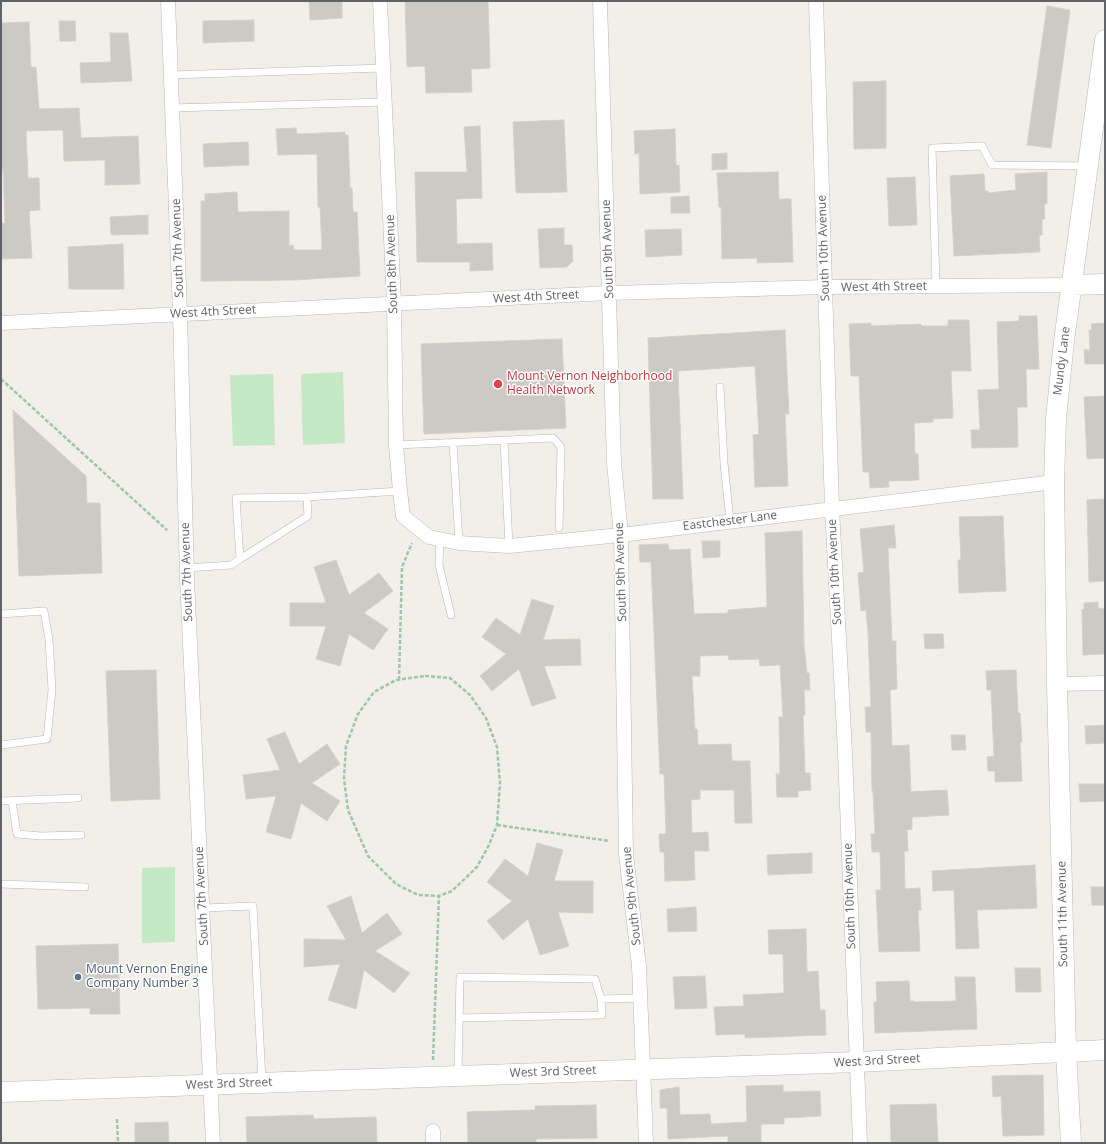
<!DOCTYPE html>
<html>
<head>
<meta charset="utf-8">
<style>
  body { margin:0 }
  #map { position:relative; width:1106px; height:1144px; overflow:hidden; background:#f1efe8; font-family:"Open Sans",sans-serif }
  canvas { display:block }
  .frame { position:absolute; inset:0; border:2px solid #5f6368; pointer-events:none }
</style>
</head>
<body>
<div id="map">
<canvas width="1106" height="1144"></canvas>
<div class="frame"></div>
</div>
<script>
const c = document.querySelector('canvas').getContext('2d');
c.lineJoin = 'round';
function fillPath(path, color) { c.fillStyle = color; c.fill(path, 'evenodd'); }
const shape = rows => new Path2D(rows.map(r => 'M' + r).join(''));
function stroke(path, color, width, dash) { c.strokeStyle = color; c.lineWidth = width; c.lineCap = dash ? 'butt' : 'round'; c.setLineDash(dash || []); c.stroke(path); }
function drawText(font, color, halo, rows, align = 'center') {
  c.font = font + ' "Open Sans",sans-serif'; c.lineWidth = 3; c.setLineDash([]); c.textBaseline = 'middle'; c.strokeStyle = halo; c.fillStyle = color; for (const [text, x, y, turn = 0] of rows) {
    c.save(); c.translate(x, y); c.rotate((+turn || 0) * Math.PI / 180); c.textAlign = isNaN(turn) ? turn : align; if (halo) c.strokeText(text, 0, 0); c.fillText(text, 0, 0); c.restore();
  }
}
const green = shape([
  [343,372,345,443,303,445,301,374],
  [273,374,275,445,233,446,230,375],
  [175,867,175,942,142,943,142,868]
]);
const building = shape([
  [309,1,342,1,342,18,310,20,309,1],
  [405,1,488,1,490,68,471,69,472,92,426,93,425,66,407,67,405,1],
  [1047,6,1070,10,1051,148,1027,145,1047,6],
  [254,20,254,41,203,43,203,21,254,20],
  [59,21,75,21,76,41,60,41,59,21],
  [29,22,31,67,36,67,39,109,79,108,81,138,138,136,140,184,105,185,105,160,64,161,63,130,26,131,28,178,39,178,40,210,29,211,32,258,1,259,1,223,5,223,3,170,1,170,1,23,29,22],
  [110,33,128,33,132,81,81,83,80,63,111,62,110,33],
  [886,81,886,148,854,149,853,82,886,81],
  [564,120,567,192,516,193,513,122,564,120],
  [480,126,482,198,456,199,457,244,492,243,493,270,470,271,470,262,417,262,415,172,467,172,464,127,480,126],
  [296,128,297,134,345,132,345,135,348,135,350,188,352,188,353,212,357,212,360,276,294,280,201,281,201,201,205,201,205,194,237,192,238,212,289,211,289,246,293,245,294,250,322,250,320,207,318,207,317,154,278,155,276,129,296,128],
  [675,129,676,166,679,165,680,192,640,194,639,153,635,154,634,131,675,129],
  [248,142,249,165,204,167,203,144,248,142],
  [727,153,727,169,712,170,712,154,727,153],
  [778,172,779,199,791,199,793,262,757,263,757,258,722,259,721,207,719,207,717,173,778,172],
  [1047,172,1047,204,1044,204,1045,219,1042,219,1042,235,1039,235,1040,252,954,256,950,176,984,174,985,191,988,191,988,193,1016,190,1015,174,1047,172],
  [915,177,917,225,889,226,887,178,915,177],
  [689,196,690,213,671,213,671,197,689,196],
  [148,215,148,234,111,235,110,217,148,215],
  [564,228,564,245,572,245,573,261,567,267,540,268,538,229,564,228],
  [681,229,682,255,646,257,645,230,681,229],
  [123,244,124,289,69,289,68,247,123,244],
  [1019,316,1037,316,1039,369,1026,369,1027,407,1017,407,1018,447,972,448,971,430,980,430,978,390,999,389,997,322,1019,321,1019,316],
  [948,320,969,320,971,371,951,371,953,418,933,419,933,422,914,423,915,454,918,454,919,480,888,481,889,487,870,488,869,472,863,472,859,376,851,376,849,324,871,323,871,326,921,324,921,326,948,326,948,320],
  [1105,323,1105,364,1085,364,1084,350,1090,350,1089,330,1092,330,1091,324,1105,323],
  [785,330,789,414,785,414,788,486,755,487,753,435,759,434,755,366,678,371,683,499,653,499,648,338,785,330],
  [562,339,566,428,424,434,421,344,562,339],
  [1105,396,1105,458,1087,459,1084,397,1105,396],
  [13,410,86,476,87,503,100,503,102,573,19,576,13,410],
  [1105,499,1105,581,1089,582,1087,500,1105,499],
  [1003,516,1006,591,959,593,958,560,961,560,959,517,1003,516],
  [894,525,896,548,888,548,892,641,896,641,896,661,897,689,890,690,892,746,909,745,911,792,947,790,949,815,912,817,912,829,907,830,908,851,904,851,905,889,920,888,921,910,918,910,920,951,879,952,876,890,881,890,880,852,872,852,871,834,875,834,873,791,872,791,871,732,866,732,865,707,871,707,868,633,866,610,861,611,858,573,864,572,860,529,894,525],
  [802,531,804,645,807,673,809,673,810,690,804,690,805,715,803,715,805,773,810,773,811,790,798,791,798,797,777,797,776,774,780,774,779,717,783,717,780,665,760,666,759,659,729,660,728,655,700,656,700,676,692,676,695,729,697,729,698,745,731,744,732,761,750,761,752,823,735,823,734,790,700,790,700,799,691,800,692,833,708,832,709,851,694,851,695,880,665,881,664,852,660,852,659,834,666,834,664,774,660,774,651,562,640,562,639,545,668,544,669,550,690,549,694,614,728,613,728,610,767,607,765,533,802,531],
  [702,541,720,541,720,557,703,558,702,541],
  [336,560,349,595,379,573,393,591,364,613,388,629,373,650,349,634,340,666,316,659,326,626,290,626,290,603,326,603,314,567,336,560],
  [532,599,554,606,543,640,580,639,581,665,544,666,556,698,532,706,519,669,492,691,480,676,506,654,482,637,496,618,520,635,532,599],
  [1098,602,1098,608,1105,609,1105,654,1083,655,1082,609,1084,610,1084,603,1098,602],
  [924,634,943,634,944,648,925,649,924,634],
  [156,670,160,799,111,801,106,671,156,670],
  [1016,670,1018,713,1020,713,1022,742,1020,742,1022,781,995,782,995,771,988,771,987,757,994,756,991,690,987,690,986,671,1016,670],
  [1105,725,1105,743,1086,744,1085,726,1105,725],
  [285,732,299,764,327,744,340,764,312,783,340,801,327,821,301,803,291,839,266,832,276,796,246,799,243,775,280,770,267,739,285,732],
  [951,735,965,735,966,750,952,750,951,735],
  [1079,784,1105,784,1105,801,1080,802,1079,784],
  [537,843,563,850,554,881,593,881,593,913,558,912,569,946,540,955,528,919,503,940,487,921,512,901,487,882,505,859,528,876,537,843],
  [812,853,812,873,768,875,767,855,812,853],
  [1035,865,1037,908,977,910,979,948,956,949,954,890,933,891,932,871,1035,865],
  [1091,887,1105,887,1105,905,1092,905,1091,887],
  [351,896,362,933,387,913,402,934,375,951,410,973,394,993,364,970,356,1009,328,1000,340,964,304,967,304,939,346,940,327,906,351,896],
  [696,907,697,931,668,932,667,909,696,907],
  [806,929,807,972,818,971,820,1010,825,1010,826,1035,745,1038,745,1034,716,1035,714,1007,744,1006,743,995,784,993,783,954,769,954,768,930,806,929],
  [118,944,120,1014,90,1014,90,1008,38,1009,36,946,118,944],
  [1015,968,1040,968,1041,992,1016,992,1015,968],
  [705,976,707,1008,675,1009,673,977,705,976],
  [955,977,975,977,977,1029,875,1033,874,1002,877,1002,876,982,909,981,910,1001,914,1001,914,1002,956,1001,955,977],
  [1043,1075,1044,1135,1003,1136,1001,1096,993,1097,992,1076,1043,1075],
  [783,1085,783,1092,820,1091,821,1116,784,1118,784,1124,761,1124,761,1143,728,1143,728,1136,668,1139,667,1108,660,1108,660,1090,679,1087,680,1115,710,1114,711,1124,747,1122,746,1086,783,1085],
  [936,1104,938,1143,891,1143,890,1105,936,1104],
  [596,1105,597,1138,536,1139,536,1143,468,1143,467,1112,535,1110,535,1106,596,1105],
  [313,1115,314,1119,376,1117,377,1143,247,1143,246,1117,313,1115],
  [168,1122,169,1143,135,1143,135,1123,168,1122]
]);
const path = shape([
  [1,379,167,530],
  [425,676,450,678,470,695,486,718,497,747,500,783,497,825,489,845,477,867,452,891,439,896,418,895,396,884,368,856,348,810,344,779,346,746,358,714,374,692,396,680,425,676],
  [399,680,402,567,412,543],
  [497,825,610,841],
  [433,1060,439,896],
  [117,1119,118,1143]
]);
const lane = shape([
  [171,75,383,68],
  [172,108,385,102],
  [936,286,932,148,982,146,992,165,1087,166],
  [720,387,724,463,730,521],
  [504,440,509,546],
  [453,442,459,543],
  [396,445,553,438,561,447,559,528],
  [307,497,400,491],
  [440,539,439,565,451,615],
  [186,568,231,565,240,559,308,516,307,497,236,498,240,559],
  [1,614,44,611,49,639,52,690,47,739,1,745],
  [1,801,78,798],
  [12,801,17,834,41,836,81,835],
  [1,884,85,887],
  [203,908,253,906,262,1081],
  [459,1018,602,1015,601,999,640,998],
  [458,1075,460,977,595,979,601,999]
]);
const street = shape([
  [168,1,180,313,187,578,213,1143],
  [380,1,394,303,396,445,400,491,403,516,429,537,459,543,509,546,621,535,1054,482],
  [600,1,614,463,621,535,626,854,639,966,646,1143],
  [816,1,832,508,845,752,860,1143],
  [1,323,610,293,826,287,1072,285],
  [1057,684,1105,683],
  [433,1131,433,1143]
]);
const secondary = shape([
  [1072,285,1105,284],
  [1,1092,857,1062,1105,1050],
  [1071,1143,1066,1051,1057,684,1054,482,1056,418,1064,341,1105,40]
]);
const markers = [
  [498,384,5,"#e0444e"],
  [78,977,4,"#5c6f8a"]
];
const streetNames = [
  ["South 7th Avenue",178,248,-92],
  ["South 10th Avenue",824,248,-92],
  ["South 9th Avenue",608,249,-92],
  ["South 8th Avenue",392,264,-92],
  ["West 4th Street",884,287,-1],
  ["West 4th Street",536,297,-3],
  ["West 4th Street",213,312,-3],
  ["Mundy Lane",1062,361,-83],
  ["Eastchester Lane",730,521,-7],
  ["South 7th Avenue",187,572,-92],
  ["South 9th Avenue",621,572,-92],
  ["South 10th Avenue",835,572,-93],
  ["South 7th Avenue",202,896,-93],
  ["South 9th Avenue",632,896,-96],
  ["South 10th Avenue",850,896,-92],
  ["South 11th Avenue",1063,914,-91],
  ["West 3rd Street",877,1061,-3],
  ["West 3rd Street",553,1072,-2],
  ["West 3rd Street",229,1084,-2]
];
const healthNames = [
  ["Mount Vernon Neighborhood",507,377],
  ["Health Network",507,391]
];
const serviceNames = [
  ["Mount Vernon Engine",86,970],
  ["Company Number 3",86,984]
];
fillPath(green, '#c5e8c5');
fillPath(building, '#cccac5');
stroke(building, '#d6d1c6', 1);
stroke(lane, '#b5b8bc', 8);
stroke(street, '#b5b8bc', 15);
stroke(secondary, '#b6babf', 21);
stroke(path, '#9cc7a9', 2.5, [4, 2]);
stroke(lane, '#fff', 7);
stroke(street, '#fff', 14);
stroke(secondary, '#fff', 20);
for (const [x, y, r, color] of markers) { const dot = new Path2D(); dot.arc(x, y, r, 0, 2 * Math.PI); c.fillStyle = color; c.fill(dot); stroke(dot, '#fff', 1.5); }
drawText('12px', '#5f6368', '#fff', streetNames);
drawText('12px', '#be3a42', '#fff', healthNames, 'left');
drawText('12px', '#4e5e75', '#fff', serviceNames, 'left');
</script>
</body>
</html>
